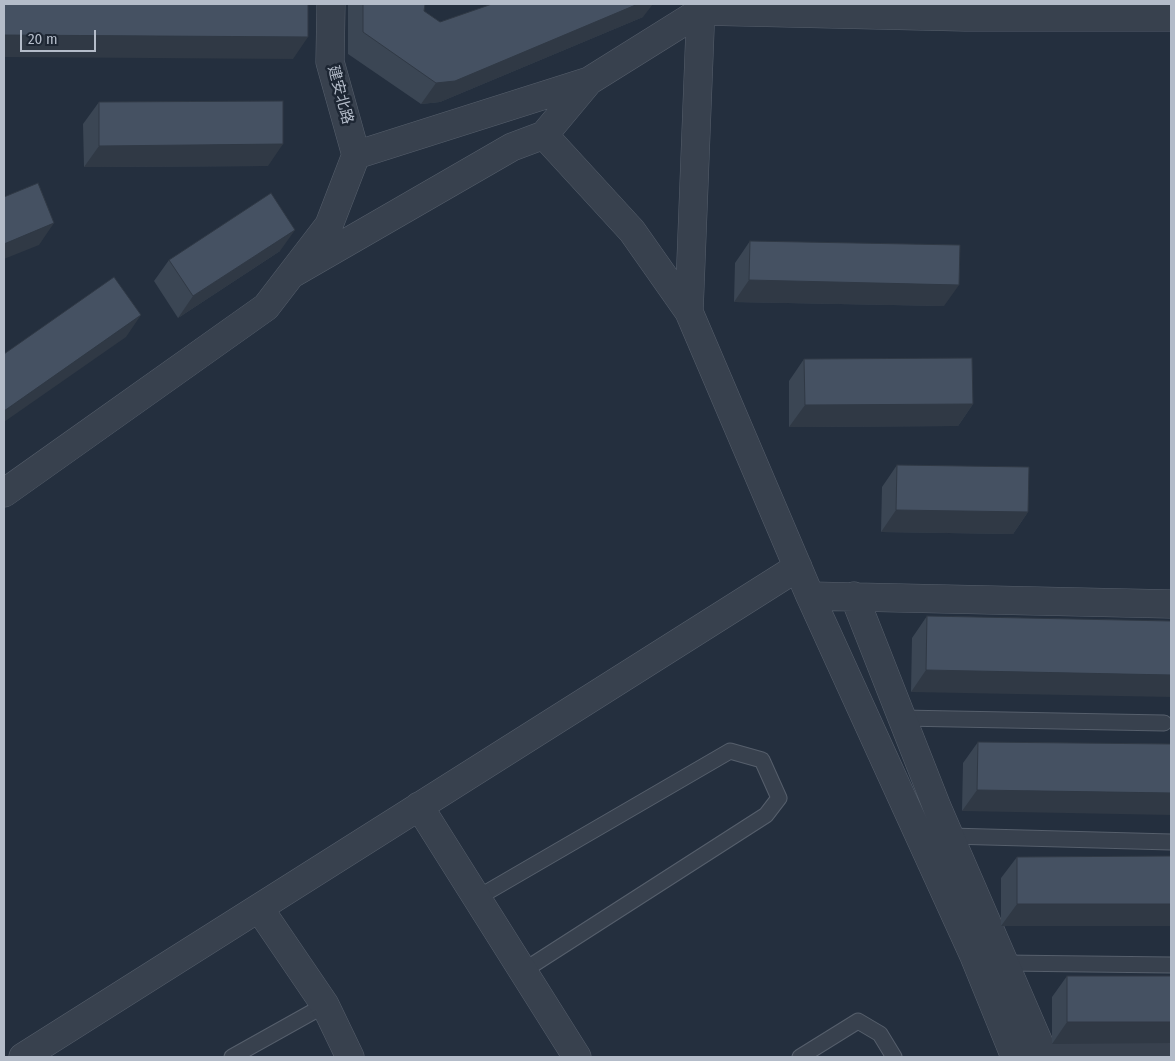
<!DOCTYPE html>
<html>
<head>
<meta charset="utf-8">
<style>
  body { margin:0 }
  #map { position:relative; width:1175px; height:1061px; overflow:hidden; background:#242f3e; font-family:"Fira Sans Condensed",sans-serif }
  canvas { display:block }
  .frame { position:absolute; inset:0; border:5px solid #b4bcc9; pointer-events:none }
  .scale { position:absolute; left:20px; top:30px; width:76px; height:22px; box-sizing:border-box; border:2px solid #b4bcc9; border-top:0; padding-left:6px; font-size:15px; line-height:18px; white-space:nowrap; color:#b4bcc9; -webkit-text-stroke:4px #1d2633; paint-order:stroke }
</style>
</head>
<body>
<div id="map">
<canvas width="1175" height="1061"></canvas>
<div class="frame"></div>
<div class="scale">20 m</div>
</div>
<script>
const c = document.querySelector('canvas').getContext('2d');
c.lineJoin = 'round';
const shape = rows => new Path2D(rows.map(r => 'M' + r).join(''));
function stroke(path, color, width, dash) { c.strokeStyle = color; c.lineWidth = width; c.lineCap = dash ? 'butt' : 'round'; c.setLineDash(dash || []); c.stroke(path); }
function fillPath(path, color) { c.fillStyle = color; c.fill(path, 'evenodd'); }
function drawText(font, color, halo, rows, align = 'center') {
  c.font = font + ' "Fira Sans Condensed","Noto Sans SC",sans-serif'; c.lineWidth = 5; c.setLineDash([]); c.textBaseline = 'middle'; c.strokeStyle = halo; c.fillStyle = color; for (const [text, x, y, turn = 0] of rows) {
    c.save(); c.translate(x, y); c.rotate((+turn || 0) * Math.PI / 180); c.textAlign = isNaN(turn) ? turn : align; if (halo) c.strokeText(text, 0, 0); c.fillText(text, 0, 0); c.restore();
  }
}
const service = shape([
  [902,718,1164,723],
  [950,836,1171,842],
  [477,898,730,751,762,760,779,798,766,815,523,971],
  [1005,963,1171,965],
  [232,1057,325,1005],
  [800,1057,858,1021,880,1034,894,1057]
]);
const minor = shape([
  [331,4,330,62,356,155],
  [701,4,689,312,810,596,974,956,1015,1057],
  [544,135,589,81],
  [356,155,589,81,701,11,965,17,1171,17],
  [292,274,512,147,544,135,632,231,689,312],
  [4,493,266,307,329,225,356,155],
  [810,596,1171,604],
  [854,596,937,807,1045,1057],
  [419,806,577,1057],
  [259,908,325,1005,350,1057],
  [1028,1054,1171,1055],
  [23,1057,798,567]
]);
const wall = shape([
  [348,4,425,4,424,11,440,22,643,17,440,102,421,104,348,54],
  [99,102,268,166,84,167,83,124],
  [750,241,944,306,734,302,735,263],
  [280,251,178,318,154,281,169,260],
  [804,359,973,404,958,426,789,427,789,381],
  [897,465,1028,512,1013,534,881,532,882,487],
  [927,616,1171,621,911,692,912,638],
  [978,742,1171,744,962,811,963,763],
  [1171,856,1171,926,1001,926,1001,878,1017,857],
  [1067,976,1171,976,1052,1044,1052,997]
]);
const shadedWall = shape([
  [638,4,653,4,643,17,440,102,421,104,436,83],
  [4,35,308,37,293,59,4,57],
  [283,144,268,166,84,167,99,146],
  [54,223,39,245,4,259,4,244],
  [295,230,280,251,178,318,193,296],
  [749,280,959,285,944,306,734,302],
  [141,315,126,337,4,422,4,411],
  [973,404,958,426,789,427,805,405],
  [896,510,1028,512,1013,534,881,532],
  [926,670,1171,675,1171,697,911,692],
  [977,790,1171,793,1171,815,962,811],
  [1017,904,1171,904,1171,926,1001,926],
  [1067,1022,1171,1022,1171,1043,1052,1044]
]);
const building = shape([
  [4,4,308,4,308,37,4,35,4,4],
  [363,4,425,4,424,11,440,22,492,4,638,4,455,81,436,83,363,32,363,4],
  [283,101,283,144,99,146,99,102,283,101],
  [38,183,54,223,4,244,4,197,38,183],
  [271,193,295,230,193,296,169,260,271,193],
  [750,241,960,245,959,285,749,280,750,241],
  [114,277,141,315,4,411,4,354,114,277],
  [972,358,973,404,805,405,804,359,972,358],
  [897,465,1029,467,1028,512,896,510,897,465],
  [927,616,1171,621,1171,675,926,670,927,616],
  [978,742,1171,744,1171,793,977,790,978,742],
  [1171,856,1171,904,1017,904,1017,857,1171,856],
  [1067,976,1171,976,1171,1022,1067,1022,1067,976]
]);
const streetNames = [
  ["建安北路",340,95,75]
];
stroke(service, '#565f6c', 17);
stroke(minor, '#565f6c', 29);
stroke(service, '#38414e', 15);
stroke(minor, '#38414e', 28);
fillPath(wall, '#3b4654');
fillPath(shadedWall, '#303945');
fillPath(building, '#455162');
stroke(building, '#303945', 1);
drawText('15px', '#b4bcc9', '#1d2633', streetNames);
</script>
</body>
</html>
